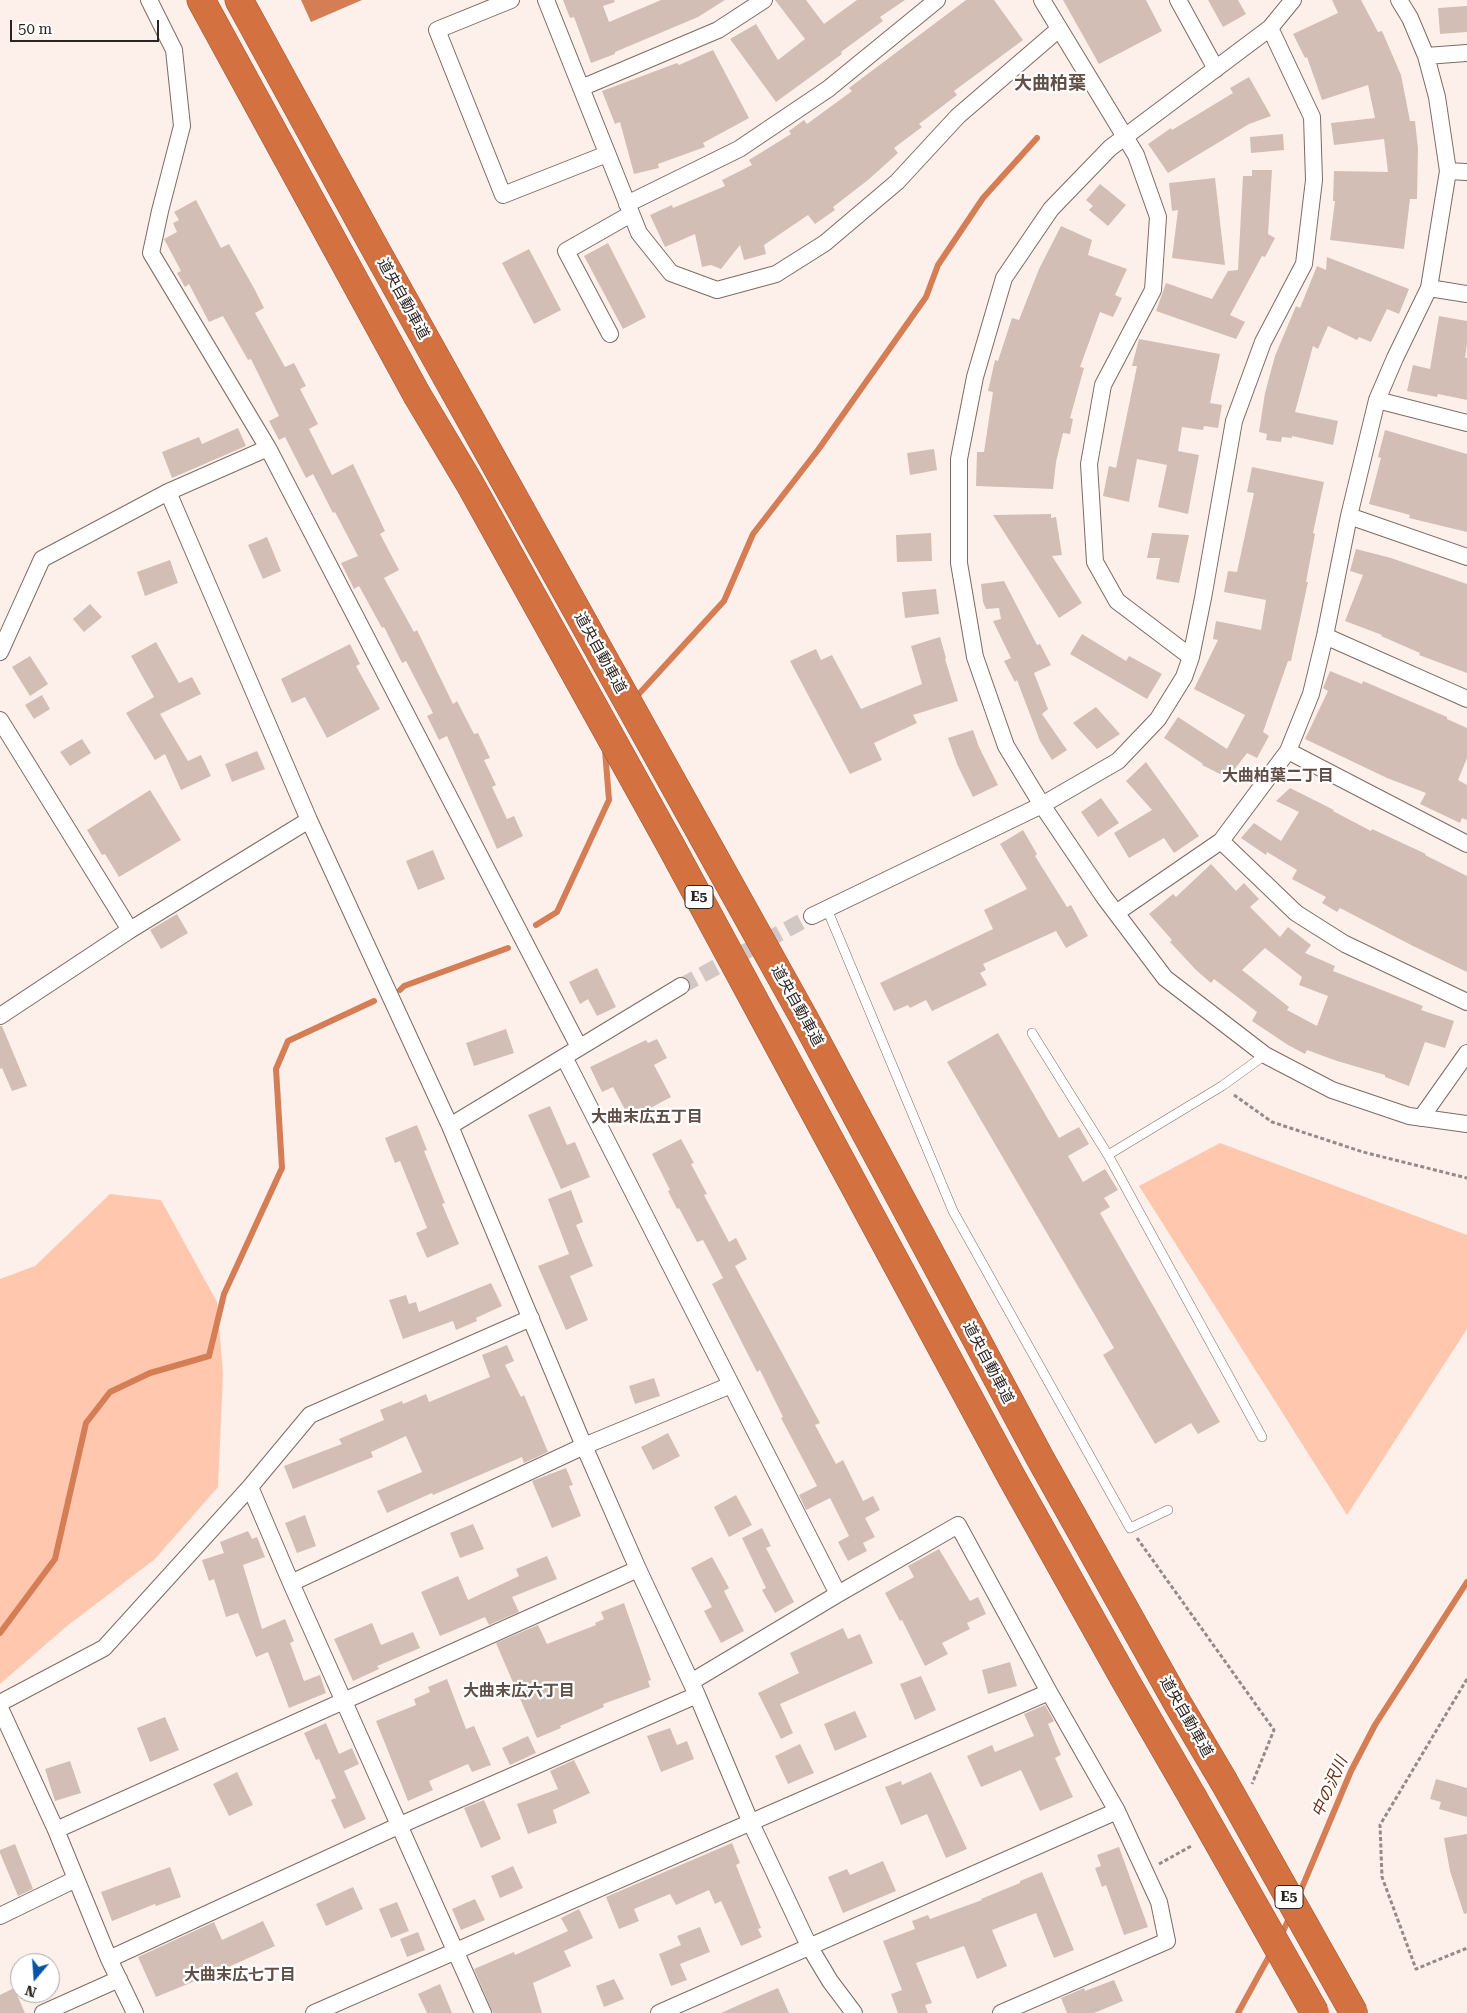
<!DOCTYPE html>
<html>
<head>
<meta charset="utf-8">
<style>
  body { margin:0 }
  #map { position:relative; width:1467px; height:2013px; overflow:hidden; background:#fdf0eb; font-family:"Roboto Serif",serif }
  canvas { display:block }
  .north { position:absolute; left:10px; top:1953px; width:50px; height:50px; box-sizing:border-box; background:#fff; border:1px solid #aba7a6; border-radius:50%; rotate:198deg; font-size:14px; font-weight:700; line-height:20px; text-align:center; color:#2c2421 }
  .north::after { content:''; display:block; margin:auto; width:18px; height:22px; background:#0655a4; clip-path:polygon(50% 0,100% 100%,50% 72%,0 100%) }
  .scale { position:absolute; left:10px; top:20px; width:149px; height:22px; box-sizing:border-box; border:2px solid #2c2421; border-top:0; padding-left:6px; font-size:15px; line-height:18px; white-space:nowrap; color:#2c2421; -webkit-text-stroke:4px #fff; paint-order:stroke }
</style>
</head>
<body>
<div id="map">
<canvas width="1467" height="2013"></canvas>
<div class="north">N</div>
<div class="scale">50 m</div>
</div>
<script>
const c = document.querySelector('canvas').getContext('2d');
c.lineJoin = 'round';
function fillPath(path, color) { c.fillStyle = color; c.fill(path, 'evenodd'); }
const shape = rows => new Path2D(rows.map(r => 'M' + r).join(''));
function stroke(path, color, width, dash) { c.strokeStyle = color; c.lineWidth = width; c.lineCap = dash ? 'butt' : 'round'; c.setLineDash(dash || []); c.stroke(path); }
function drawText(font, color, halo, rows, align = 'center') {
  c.font = font + ' "Roboto Serif","Noto Sans JP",serif'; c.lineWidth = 4.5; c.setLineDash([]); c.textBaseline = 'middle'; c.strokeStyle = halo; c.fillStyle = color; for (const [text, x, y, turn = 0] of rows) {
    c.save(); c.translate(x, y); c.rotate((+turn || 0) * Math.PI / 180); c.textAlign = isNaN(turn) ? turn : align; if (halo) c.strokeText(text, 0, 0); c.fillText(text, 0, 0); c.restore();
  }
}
const green = shape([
  [1220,1143,1467,1235,1467,1329,1347,1515,1139,1186],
  [110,1194,161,1200,217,1302,223,1373,218,1487,155,1559,67,1626,0,1684,0,1279,35,1266]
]);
const water = shape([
  [301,0,362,0,311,22]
]);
const stream = shape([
  [637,696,724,601,753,534,818,450,926,297,938,265,983,198,1037,138],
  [536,925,557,912,609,800,605,750],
  [400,990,404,986,508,948],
  [0,1633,55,1559,86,1423,110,1392,150,1373,209,1356,224,1294,282,1168,276,1069,288,1041,374,1001],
  [1298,1897,1351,1771,1375,1725,1467,1582],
  [1281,1936,1290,1916],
  [1238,2013,1272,1951]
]);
const building = shape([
  [563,0,614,0,615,2,603,6,609,22,661,0,725,0,698,17,615,52,615,54,591,63,574,17,570,18],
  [775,0,806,0,824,24,857,0,905,0,880,17,883,21,841,52,842,54,776,102,730,39,756,24,778,60,805,39],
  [966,0,994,0,1023,40,954,91,957,95,919,124,922,127,894,148,898,153,868,180,833,207,835,210,815,224,808,215,764,245,766,254,744,260,740,245,721,269,711,265,702,267,695,234,665,247,650,215,672,205,673,208,725,186,722,180,752,165,749,160,791,134,789,131,804,120,807,124,852,91,849,88],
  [1063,0,1146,0,1162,31,1099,64],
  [1208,0,1238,0,1246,14,1223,27],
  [1332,0,1361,0,1378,32,1382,31,1401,75,1410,121,1415,121,1418,149,1417,199,1410,199,1404,249,1330,240,1335,201,1333,201,1334,171,1388,172,1384,139,1334,145,1331,123,1375,118,1368,85,1322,100,1307,57,1305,58,1293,34,1338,13],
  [1467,6,1467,32,1440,34,1438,8],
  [713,50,749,118,703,143,705,147,658,164,659,168,634,174,620,122,615,124,602,91,677,63,679,65],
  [1249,77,1271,116,1249,124,1168,173,1148,144,1171,128,1172,130,1233,93,1230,88],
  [1283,134,1284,150,1251,153,1250,137],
  [1252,170,1272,170,1268,234,1275,238,1265,257,1262,256,1230,315,1245,322,1236,339,1156,311,1166,283,1212,299,1228,271,1238,270,1243,176,1252,176],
  [1215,178,1225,265,1172,258,1178,210,1172,211,1169,183],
  [1100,184,1126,205,1108,226,1089,210,1093,206,1086,200],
  [196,200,221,248,229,244,255,290,264,308,255,313,285,367,294,363,306,386,300,389,318,424,309,429,332,475,353,464,385,531,380,534,399,570,384,578,414,632,417,630,453,704,457,701,474,734,478,733,490,758,484,760,496,785,492,787,507,819,514,816,523,836,497,849,447,736,439,740,427,716,433,713,406,661,402,663,384,627,382,628,359,586,354,589,341,563,358,556,335,512,333,513,313,474,306,478,285,437,279,440,269,421,279,416,251,359,248,360,223,316,209,322,189,284,185,287,177,273,181,271,164,239,177,232,173,223,179,220,174,212],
  [1061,226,1092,240,1088,255,1127,269,1115,295,1122,298,1113,317,1100,312,1080,367,1084,368,1070,418,1073,419,1070,434,1063,433,1056,462,1053,489,976,486,977,452,984,452,993,392,988,391,995,360,998,361,1012,318,1019,320,1039,269],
  [608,243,646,317,623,329,584,256],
  [529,249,561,310,534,324,502,263],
  [1327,257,1409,289,1399,314,1387,309,1371,342,1359,337,1357,340,1328,326,1318,349,1313,346,1295,412,1338,421,1333,445,1292,436,1292,438,1282,437,1281,442,1266,440,1267,434,1259,432,1265,393,1275,356,1296,306,1300,308,1317,266,1326,270],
  [1439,316,1467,321,1467,344,1465,358,1467,358,1467,400,1438,394,1437,397,1407,391,1413,365,1430,369],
  [1139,339,1220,354,1210,403,1222,405,1218,428,1204,426,1203,430,1182,427,1178,451,1199,455,1188,514,1158,507,1167,465,1137,459,1129,502,1103,496,1109,466,1116,468,1137,366,1132,366],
  [238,428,246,446,172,478,162,452,199,437,202,444],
  [1385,430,1467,454,1467,532,1409,518,1410,515,1369,504,1381,458,1378,457],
  [934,449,937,470,910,475,907,453],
  [1252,467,1324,482,1313,533,1315,534,1306,582,1308,582,1291,661,1288,661,1263,732,1269,736,1257,758,1247,753,1228,778,1202,765,1203,764,1164,738,1178,717,1227,749,1245,715,1194,689,1218,640,1213,639,1216,621,1261,630,1266,600,1224,592,1228,571,1237,572,1254,493,1247,492],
  [1051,514,1051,518,1056,517,1062,555,1052,556,1082,603,1059,618,993,515],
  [931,533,932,561,897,562,896,535],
  [1152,533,1189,535,1179,583,1156,579,1160,558,1147,558],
  [267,537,281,571,263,579,248,545],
  [1356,549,1391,558,1467,584,1467,673,1419,655,1420,653,1381,636,1382,635,1345,621,1363,575,1350,571],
  [170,560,178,583,145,596,137,572],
  [1004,581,1037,645,1040,644,1051,665,1034,673,1048,709,1042,714,1067,750,1052,760,1040,741,1017,680,1015,682,1004,661,1011,658,993,621,1001,619,999,608,986,609,983,602,981,584],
  [936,589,939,614,905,618,902,592],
  [90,604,102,617,84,632,73,619],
  [1082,634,1126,661,1129,656,1162,674,1147,699,1070,654],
  [940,637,946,658,945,659,958,701,913,715,917,723,874,743,882,760,850,774,790,661,816,649,821,660,832,655,861,709,922,684,911,646],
  [156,642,179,683,192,677,201,694,160,714,188,761,201,755,211,776,181,790,165,754,155,760,126,713,154,697,131,656],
  [350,644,360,664,356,666,380,709,327,738,305,697,292,703,281,679],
  [30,656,48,684,30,696,12,667],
  [1330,671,1362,684,1363,681,1447,717,1447,719,1467,728,1467,758,1458,780,1467,785,1467,820,1462,818,1460,823,1420,804,1426,793,1387,778,1305,739,1328,691,1323,688],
  [42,695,50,709,34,719,25,705],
  [1096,707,1120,734,1097,749,1073,723],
  [973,730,979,747,998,785,973,797,957,764,948,738],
  [82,739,91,753,70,766,60,752],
  [257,751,265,769,232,782,225,764],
  [1146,762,1199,836,1174,853,1164,838,1129,858,1114,833,1152,810,1126,781],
  [1290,788,1334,810,1333,811,1371,831,1372,829,1426,854,1425,855,1467,876,1467,972,1413,946,1340,908,1337,912,1322,903,1326,897,1292,879,1297,870,1267,852,1266,855,1241,838,1254,823,1281,841,1299,812,1276,801],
  [150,790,181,840,119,877,105,854,102,855,87,830],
  [1101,798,1119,823,1098,837,1081,812],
  [1023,830,1037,854,1035,856,1067,907,1071,905,1088,936,1066,948,1056,931,983,964,986,970,980,973,987,985,932,1011,926,1000,910,1008,908,1005,894,1011,880,983,993,929,984,910,1027,889,1000,844],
  [433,850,445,879,418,890,406,861],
  [1211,864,1236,891,1244,883,1259,899,1250,907,1280,937,1288,927,1311,945,1305,953,1335,966,1333,971,1423,1006,1421,1010,1454,1021,1445,1048,1425,1042,1409,1086,1385,1077,1385,1075,1337,1061,1307,1050,1305,1054,1288,1045,1252,1021,1257,1012,1214,979,1211,983,1196,970,1170,942,1172,940,1149,914,1173,894,1176,897],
  [1265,948,1302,977,1299,985,1328,996,1317,1026,1287,1010,1289,1007,1242,970],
  [177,914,188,933,161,949,150,930],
  [597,968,616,1007,597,1016,588,999,580,1004,569,982],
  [0,1026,2,1026,27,1086,12,1091,2,1068,0,1069],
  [506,1029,514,1053,474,1066,466,1043],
  [998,1033,1059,1138,1079,1127,1089,1144,1068,1156,1083,1182,1105,1169,1118,1190,1104,1198,1110,1207,1100,1213,1220,1422,1198,1434,1191,1423,1155,1444,1103,1355,1114,1348,947,1062],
  [657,1039,667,1058,654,1065,671,1097,630,1119,613,1087,602,1092,590,1067,646,1040,648,1043],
  [550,1106,567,1145,575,1142,590,1177,561,1189,528,1115],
  [417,1125,427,1150,424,1151,445,1203,442,1204,459,1244,427,1258,416,1233,427,1228,400,1161,395,1163,385,1138],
  [681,1139,694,1163,691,1164,707,1194,704,1195,729,1242,736,1238,747,1259,735,1266,820,1423,815,1425,836,1464,843,1460,863,1501,873,1496,880,1510,865,1518,875,1537,863,1543,867,1551,848,1561,838,1542,849,1536,830,1498,806,1510,799,1495,817,1486,781,1418,783,1417,760,1370,757,1372,712,1284,723,1278,703,1240,697,1242,679,1208,677,1209,668,1191,670,1190,652,1154],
  [571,1190,583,1222,576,1225,593,1266,570,1276,588,1320,566,1330,538,1266,569,1254,548,1199],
  [491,1283,502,1306,476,1318,477,1321,456,1330,453,1321,403,1339,389,1300,406,1295,409,1304,416,1302,419,1312],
  [507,1345,514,1361,505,1365,521,1397,524,1395,548,1452,524,1463,522,1457,433,1495,432,1493,387,1513,377,1491,422,1472,406,1436,371,1452,373,1457,293,1489,284,1466,342,1444,339,1439,384,1420,380,1410,402,1401,403,1404,426,1394,429,1402,490,1377,482,1355],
  [654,1378,660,1396,635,1404,629,1386],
  [668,1433,680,1456,653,1470,641,1447],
  [566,1468,573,1485,569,1486,581,1516,552,1528,532,1481],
  [736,1495,752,1525,729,1537,714,1507],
  [305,1515,316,1546,297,1553,285,1523],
  [473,1524,484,1549,460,1558,450,1533],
  [762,1528,771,1546,766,1548,794,1602,775,1613,762,1590,766,1588,742,1538],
  [248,1531,252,1539,257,1537,265,1557,243,1565,262,1629,285,1619,294,1641,290,1643,304,1681,320,1675,326,1693,289,1708,268,1652,256,1657,238,1613,226,1617,214,1579,209,1581,202,1560,224,1553,220,1542],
  [939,1549,970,1601,978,1597,986,1614,967,1623,970,1629,942,1643,948,1654,925,1666,902,1620,900,1621,885,1593,914,1577,908,1566],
  [547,1556,557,1579,512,1597,519,1612,489,1625,485,1617,440,1636,421,1592,458,1576,468,1600,519,1576,516,1569],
  [712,1557,729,1588,724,1591,744,1631,721,1643,704,1611,712,1607,691,1568],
  [624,1603,651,1680,648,1681,650,1687,603,1704,604,1707,560,1726,561,1728,537,1738,496,1643,538,1625,547,1644,596,1625,595,1623,604,1619,601,1612],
  [372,1623,381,1645,413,1632,420,1648,377,1666,379,1669,353,1681,334,1639],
  [843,1628,848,1639,860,1634,873,1663,780,1704,793,1733,781,1739,758,1693,799,1673,790,1653],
  [1010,1662,1017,1686,988,1694,982,1670],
  [921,1676,936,1710,915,1720,900,1684],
  [447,1679,466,1729,474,1726,491,1765,472,1772,468,1764,429,1781,433,1790,408,1801,376,1721,416,1705,414,1699,430,1692,428,1687],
  [1045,1705,1054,1721,1048,1724,1061,1755,1055,1758,1073,1797,1040,1811,1021,1770,981,1787,967,1756,992,1745,995,1752,1034,1736,1024,1714],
  [855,1711,867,1737,835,1751,824,1724],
  [165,1717,179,1750,150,1762,137,1728],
  [326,1723,339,1754,352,1748,359,1764,344,1771,366,1819,344,1829,331,1800,336,1798,319,1759,316,1760,304,1733],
  [670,1728,677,1745,687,1741,694,1759,661,1772,647,1736],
  [528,1736,536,1753,510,1765,502,1748],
  [800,1744,814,1773,788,1784,775,1756],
  [574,1760,590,1793,553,1810,557,1823,528,1834,517,1804,558,1789,550,1771],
  [70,1761,81,1793,55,1801,45,1769],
  [237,1772,253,1805,229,1816,213,1784],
  [931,1772,967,1849,946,1858,927,1814,901,1825,885,1787,901,1781,902,1785],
  [1436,1779,1467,1788,1467,1817,1439,1809,1441,1802,1430,1799],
  [484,1800,501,1839,481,1848,464,1808],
  [1467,1834,1467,1913,1464,1914,1450,1871,1444,1838],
  [732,1843,740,1863,736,1865,761,1928,758,1929,762,1937,741,1946,721,1901,715,1904,709,1890,676,1905,670,1894,634,1909,639,1921,619,1929,606,1897],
  [15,1844,33,1889,18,1896,0,1853,0,1850],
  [1119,1847,1148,1927,1124,1935,1106,1885,1102,1887,1095,1868,1101,1866,1097,1855],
  [883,1861,896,1891,843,1913,828,1877,847,1869,850,1875],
  [513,1866,523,1888,500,1898,491,1876],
  [170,1867,181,1897,156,1906,155,1904,112,1921,101,1892],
  [1042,1872,1074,1950,1054,1958,1036,1913,992,1930,1007,1966,977,1979,964,1946,916,1963,932,2003,925,2005,928,2013,898,2013,891,1994,902,1990,883,1941,915,1929,912,1921,928,1915,930,1919,982,1900,981,1899,1020,1883,1020,1881],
  [353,1887,363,1909,326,1926,316,1904],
  [475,1899,485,1920,461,1930,452,1909],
  [397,1902,409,1931,391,1938,379,1909],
  [579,1909,593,1938,564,1951,571,1966,533,1983,542,2013,493,2013,474,1969,514,1952,515,1955,568,1931,561,1918],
  [263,1921,275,1946,222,1970,156,1997,138,1957,214,1922,222,1940],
  [700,1927,710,1952,680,1964,687,1980,671,1986,659,1954,681,1945,677,1936],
  [418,1932,425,1950,407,1957,400,1939],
  [614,1979,624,1999,604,2007,596,1986],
  [1114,1980,1123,2001,1094,2013,1067,2013,1061,1998,1084,1988,1085,1991],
  [440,1984,452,2013,427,2013,418,1994],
  [14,1988,25,2013,0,2013,0,1995],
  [778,1988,789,2013,721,2013,759,1996]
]);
const streetTunnel = shape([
  [681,986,812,916]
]);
const path = shape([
  [1234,1095,1272,1122,1363,1152,1467,1178],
  [1137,1538,1274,1730,1252,1784],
  [1467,1679,1380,1825,1382,1877,1416,1969,1467,1948],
  [1159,1864,1193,1845]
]);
const lane = shape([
  [827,909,953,1211,1130,1528,1168,1510],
  [1032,1033,1108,1155],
  [1262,1437,1108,1155,1222,1086,1265,1055]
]);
const street = shape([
  [149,0,174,50,182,126,160,211,151,253,268,448,579,1047],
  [511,0,437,30,503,195,607,154],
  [546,0,639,233,671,273,717,290,776,274,825,243,897,182,958,116,1059,29],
  [1042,0,1136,155,1158,217,1153,290,1103,385,1089,464,1095,562,1117,601,1191,657],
  [1178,0,1216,69],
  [1293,0,1270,28,1110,148,1051,209,1004,278,975,377,959,459,959,563,975,657,1006,746,1042,805,1104,897,1165,978,1265,1055,1332,1090,1409,1116,1467,1124],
  [1426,56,1467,53],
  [581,88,718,30,764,0],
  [1448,171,1467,172],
  [627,204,739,149,828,89,937,0],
  [1429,288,1467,294],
  [610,334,566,251,631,214],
  [1377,400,1467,423],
  [168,492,309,820,450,1126,584,1446,638,1569,697,1695,750,1821,809,1946,830,1981,854,2013],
  [1349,516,1467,557],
  [1325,636,1467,699],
  [0,652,42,559,168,492,268,448],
  [0,720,130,930],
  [1288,751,1467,844],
  [1221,841,1296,913,1345,944,1467,1002],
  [1116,913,1221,841,1288,751,1311,694,1325,636,1349,516,1377,400,1395,358,1429,288,1448,171,1437,97,1426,56,1410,18,1399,0],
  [812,916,1042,805,1118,761,1158,719,1184,677,1191,657,1203,598,1234,421,1263,342,1304,264,1314,180,1312,117,1270,28],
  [0,1016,130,930,309,820],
  [564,1057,838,1594],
  [1421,1118,1467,1053],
  [450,1126,681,986],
  [250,1487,291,1583,483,2013],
  [291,1583,584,1446,731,1385],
  [691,1682,838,1594,958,1525,1049,1692,1117,1811,1159,1902,1167,1941,1001,2013],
  [0,1703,104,1648,250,1487,310,1415,531,1318],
  [0,1708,56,1830,109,1959,135,2013],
  [56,1830,638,1569],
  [0,1916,76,1879],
  [109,1959,398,1826,697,1695],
  [43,2013,119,1979],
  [314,2013,1049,1692],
  [659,2013,1117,1811]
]);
const highway = shape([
  [201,0,417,395,470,484,671,846,1011,1476,1125,1680,1192,1796],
  [239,0,372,243,804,1018,1040,1458,1175,1699,1223,1780]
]);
const highwayBridge = shape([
  [1223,1780,1354,2013],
  [1192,1796,1315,2013]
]);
const shields = [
  [699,897,28],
  [1289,1897,28]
];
const shieldNames = [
  ["E5",699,897],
  ["E5",1289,1897]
];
const streetNames = [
  ["道央自動車道",403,299,61],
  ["道央自動車道",600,653,61],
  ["道央自動車道",797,1006,61],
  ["道央自動車道",988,1363,62],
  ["道央自動車道",1186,1717,60]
];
const neighbourhoodNames = [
  ["大曲柏葉二丁目",1278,776],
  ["大曲末広五丁目",647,1117],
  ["大曲末広六丁目",519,1691],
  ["大曲末広七丁目",240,1975]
];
const waterNames = [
  ["中の沢川",1330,1787,-66]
];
const quarterNames = [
  ["大曲柏葉",1050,84]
];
fillPath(green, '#ffc7ae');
fillPath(water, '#d57d55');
stroke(stream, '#d57d55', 6);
fillPath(building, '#d3beb5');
stroke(streetTunnel, '#d3c7c3', 16, [16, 8]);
stroke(lane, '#7e6b63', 10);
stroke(street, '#7e6b63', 18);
stroke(highway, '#995636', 29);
stroke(path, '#958a86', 3, [4, 2.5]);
stroke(lane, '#fff', 9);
stroke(street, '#fff', 16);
stroke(highway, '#d47141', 28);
stroke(highwayBridge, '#995636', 29, []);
stroke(highwayBridge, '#d47141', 28);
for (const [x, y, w] of shields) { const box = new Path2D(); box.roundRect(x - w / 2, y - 11.5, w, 23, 4); c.fillStyle = '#fff'; c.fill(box); stroke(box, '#2c2421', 1); }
drawText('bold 14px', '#2c2421', null, shieldNames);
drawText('15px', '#2c2421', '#fff', streetNames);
drawText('bold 16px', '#604e47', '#fff', neighbourhoodNames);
drawText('italic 16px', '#672e11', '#fff', waterNames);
drawText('bold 18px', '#604e47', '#fff', quarterNames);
</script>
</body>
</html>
